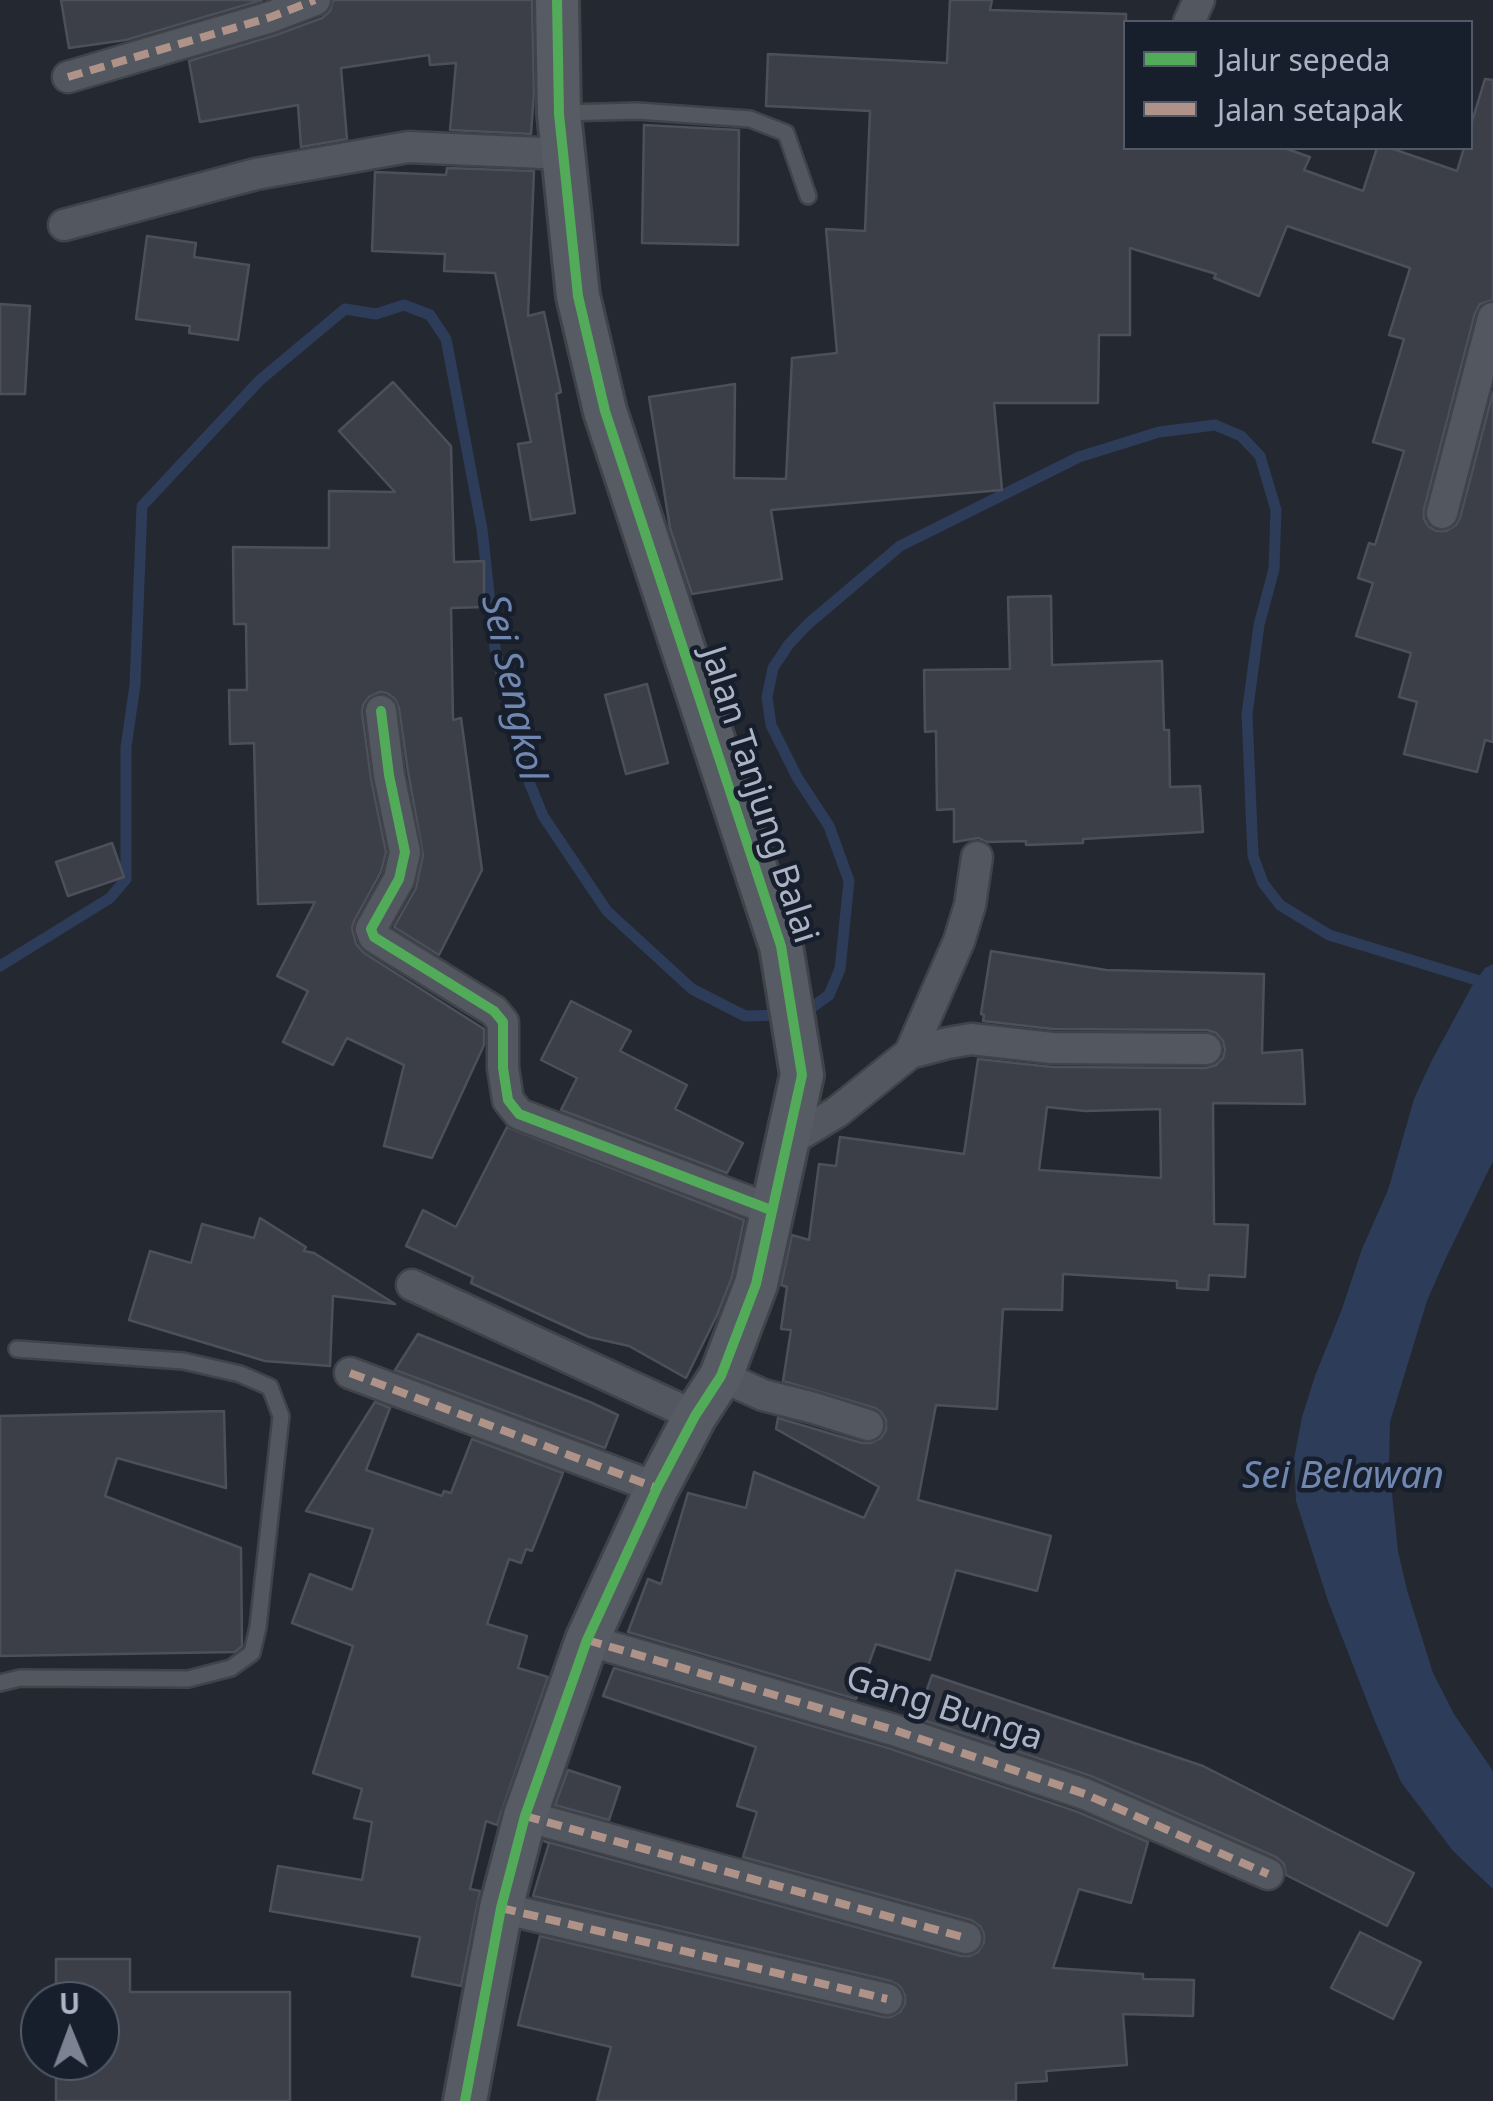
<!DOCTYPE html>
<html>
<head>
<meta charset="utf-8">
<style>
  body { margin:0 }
  #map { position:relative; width:1493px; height:2101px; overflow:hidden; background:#242831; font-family:"Noto Sans",sans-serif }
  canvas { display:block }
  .legend { position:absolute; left:1123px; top:20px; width:350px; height:130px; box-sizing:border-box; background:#171e2c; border:2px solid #525a69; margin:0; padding:12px 18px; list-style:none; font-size:30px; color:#abb3c5 }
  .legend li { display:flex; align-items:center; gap:20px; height:50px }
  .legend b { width:50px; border:2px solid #525a69 }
  .north { position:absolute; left:20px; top:1981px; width:100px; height:100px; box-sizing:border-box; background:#171e2c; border:2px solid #525a69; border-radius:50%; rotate:359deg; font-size:28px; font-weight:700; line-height:40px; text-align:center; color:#abb3c5 }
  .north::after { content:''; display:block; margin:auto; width:35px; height:45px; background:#7c8291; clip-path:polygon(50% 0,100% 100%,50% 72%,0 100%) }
</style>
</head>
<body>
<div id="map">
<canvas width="1493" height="2101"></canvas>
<ul class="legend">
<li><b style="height:12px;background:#51ab58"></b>Jalur sepeda</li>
<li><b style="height:12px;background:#af9288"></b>Jalan setapak</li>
</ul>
<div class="north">U</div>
</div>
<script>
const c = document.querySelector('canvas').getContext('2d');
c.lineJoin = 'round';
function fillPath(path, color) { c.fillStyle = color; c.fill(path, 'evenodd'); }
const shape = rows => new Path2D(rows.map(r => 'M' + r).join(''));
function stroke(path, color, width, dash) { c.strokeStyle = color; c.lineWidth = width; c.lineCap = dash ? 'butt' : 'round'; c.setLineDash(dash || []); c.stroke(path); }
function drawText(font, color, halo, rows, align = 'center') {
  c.font = font + ' "Noto Sans",sans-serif'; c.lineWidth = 9; c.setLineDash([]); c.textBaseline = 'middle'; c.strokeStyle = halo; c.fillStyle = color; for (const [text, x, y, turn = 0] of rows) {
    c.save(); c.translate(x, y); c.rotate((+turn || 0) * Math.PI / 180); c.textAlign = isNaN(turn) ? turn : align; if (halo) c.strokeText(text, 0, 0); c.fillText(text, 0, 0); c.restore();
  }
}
const water = shape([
  [1493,964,1493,1161,1444,1262,1427,1301,1390,1422,1389,1465,1398,1551,1407,1590,1433,1673,1454,1714,1493,1771,1493,1889,1453,1851,1401,1782,1374,1719,1328,1601,1296,1501,1294,1459,1302,1417,1315,1376,1342,1309,1362,1249,1388,1190,1414,1099,1432,1060,1472,986,1485,968]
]);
const stream = shape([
  [0,966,110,898,126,879,126,747,135,685,142,506,260,380,345,309,376,314,404,305,430,315,446,339,482,529,495,648,521,762,543,816,607,911,692,989,745,1016,784,1015],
  [803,1014,829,995,840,969,849,881,829,826,797,777,771,725,767,697,773,668,789,644,808,624,900,546,1079,457,1159,432,1215,425,1241,436,1260,456,1276,510,1274,569,1259,625,1247,714,1253,856,1263,883,1280,905,1329,935,1493,985]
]);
const building = shape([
  [61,0,262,0,126,40,69,48,61,0],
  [333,0,532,0,534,93,531,134,450,130,456,63,430,65,429,55,341,68,347,139,301,147,298,105,200,122,189,61,276,35,322,18,330,11,333,0],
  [950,0,992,0,990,10,1126,14,1126,148,1284,148,1310,157,1304,170,1363,191,1377,148,1390,148,1457,171,1464,148,1470,148,1470,128,1485,79,1493,80,1493,300,1480,304,1475,313,1424,509,1424,519,1428,526,1436,531,1446,531,1456,525,1460,518,1493,392,1493,742,1485,740,1477,772,1404,754,1417,702,1399,697,1411,653,1356,636,1373,583,1358,578,1369,543,1375,545,1404,451,1373,442,1404,339,1389,335,1410,268,1287,226,1259,296,1214,278,1216,274,1130,248,1130,335,1099,335,1098,403,994,403,1002,490,771,510,782,579,692,594,670,528,649,397,735,384,734,478,786,479,792,358,837,353,826,229,865,231,870,111,766,106,768,54,947,63,950,0],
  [644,125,739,130,738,245,642,243,644,125],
  [447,168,534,171,528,316,544,312,561,392,556,394,575,513,531,520,518,444,531,442,495,273,444,271,445,254,372,251,375,172,446,175,447,168],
  [147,236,196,243,194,257,249,265,238,340,189,333,190,326,136,319,147,236],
  [0,304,30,306,25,394,0,394,0,304],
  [393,382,451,446,454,562,484,561,484,607,451,608,453,720,461,718,482,870,439,955,394,927,416,888,423,855,408,772,399,708,395,699,387,693,380,692,369,697,363,705,362,712,371,779,386,852,381,872,354,921,352,928,356,944,364,953,484,1029,484,1045,432,1158,384,1146,404,1065,347,1038,333,1065,283,1042,308,991,277,976,315,902,258,904,254,743,230,744,229,690,247,690,246,624,234,624,233,547,329,548,329,491,395,492,339,431,393,382],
  [1051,596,1052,665,1162,661,1164,730,1169,730,1170,787,1200,786,1203,832,1083,839,1083,843,1026,845,1026,841,987,842,979,838,954,842,954,809,937,810,936,731,925,732,924,670,1010,669,1008,597,1051,596],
  [647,684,668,763,626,774,605,695,647,684],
  [112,843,124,877,68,896,56,862,112,843],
  [991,951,1106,970,1264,974,1262,1053,1302,1050,1305,1104,1213,1103,1214,1224,1248,1225,1245,1277,1209,1275,1208,1290,1177,1288,1177,1281,1063,1274,1062,1310,1003,1309,997,1409,936,1405,918,1500,1051,1536,1037,1591,956,1570,930,1660,876,1644,856,1699,628,1632,648,1579,661,1584,688,1493,746,1508,754,1472,864,1518,879,1487,776,1429,778,1418,862,1443,871,1443,881,1438,886,1430,886,1420,881,1412,875,1408,783,1381,791,1330,781,1329,787,1287,781,1285,792,1235,809,1240,819,1164,836,1166,840,1137,964,1154,978,1059,1052,1067,1206,1068,1216,1065,1223,1058,1225,1050,1223,1041,1216,1033,1207,1030,1053,1029,983,1021,984,1015,981,1014,991,951],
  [1047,1107,1085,1111,1160,1109,1161,1178,1039,1170,1047,1107],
  [571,1001,631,1031,620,1051,687,1085,675,1109,743,1143,727,1173,561,1110,577,1078,541,1060,571,1001],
  [507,1127,744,1220,732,1277,717,1315,686,1378,629,1346,589,1337,471,1283,473,1277,406,1246,423,1210,456,1227,507,1127],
  [260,1218,306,1247,304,1251,314,1253,395,1304,333,1296,330,1366,265,1361,129,1320,150,1251,191,1263,202,1224,254,1238,260,1218],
  [418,1334,590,1402,618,1415,605,1448,395,1370,418,1334],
  [375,1402,390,1408,366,1470,442,1496,444,1491,451,1493,472,1439,563,1473,532,1551,526,1549,521,1563,509,1559,487,1624,527,1636,518,1668,548,1677,497,1825,486,1821,470,1889,480,1891,461,1986,412,1976,420,1937,270,1911,278,1866,362,1880,372,1822,354,1818,362,1789,313,1773,353,1646,292,1623,310,1574,352,1590,373,1529,306,1511,375,1402],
  [224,1411,226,1488,117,1458,105,1496,241,1548,242,1646,235,1652,0,1656,0,1416,224,1411],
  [614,1668,888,1748,1078,1812,1148,1842,1131,1903,1079,1889,1053,1968,1143,1974,1143,1979,1194,1980,1193,2016,1123,2014,1127,2065,1046,2071,1047,2081,1016,2083,1016,2101,597,2101,611,2047,518,2025,540,1936,883,2017,891,2017,900,2012,905,2004,905,1995,900,1986,891,1981,533,1896,549,1843,544,1841,961,1956,970,1956,978,1952,984,1942,984,1934,980,1926,971,1920,743,1857,757,1812,737,1806,756,1747,603,1696,614,1668],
  [932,1675,1203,1766,1414,1873,1387,1926,1286,1875,1284,1864,1276,1857,1091,1776,917,1718,932,1675],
  [568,1770,620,1787,609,1820,555,1805,568,1770],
  [1360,1932,1421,1962,1393,2019,1331,1988,1360,1932],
  [56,1959,130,1959,130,1992,290,1992,290,2101,56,2101,56,2061,100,2061,100,2001,56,2001,56,1959]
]);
const lane = shape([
  [563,113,637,111,750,119,786,133,808,196],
  [0,1683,20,1678,188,1679,231,1668,252,1653,258,1627,281,1416,270,1387,240,1374,183,1361,17,1349]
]);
const street = shape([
  [1189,22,1199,0],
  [68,77,271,17,315,0],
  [64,225,256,174,408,147,564,154],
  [1442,513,1493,318],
  [381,711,389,775,405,852,399,879,371,929,374,937,494,1011,503,1022,503,1068,508,1100,519,1114,771,1210],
  [910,1053,959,941,970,905,977,857],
  [786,1143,837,1112,910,1053,948,1043,971,1039,1052,1048,1206,1049],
  [412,1285,695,1416],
  [350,1373,657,1488],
  [721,1376,763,1395,814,1408,868,1425],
  [587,1640,894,1730,1085,1794,1268,1874],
  [525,1816,966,1938],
  [501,1908,887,1999]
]);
const secondary = shape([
  [465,2101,501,1908,525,1816,587,1640,657,1488,695,1416,721,1376,756,1284,802,1075,781,946,605,411,578,296,559,114,557,0]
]);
const quiet = shape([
  [68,77,271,17,315,0],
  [350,1373,657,1488],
  [587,1640,894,1730,1085,1794,1268,1874],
  [525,1816,966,1938],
  [501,1908,887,1999]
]);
const cycleway = shape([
  [381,711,389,775,405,852,399,879,371,929,374,937,494,1011,503,1022,503,1068,508,1100,519,1114,771,1210],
  [465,2101,501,1908,525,1816,587,1640,657,1488,695,1416,721,1376,756,1284,802,1075,781,946,605,411,578,296,559,114,557,0]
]);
const streetNames = [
  ["Jalan Tanjung Balai",758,795,72],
  ["Gang Bunga",944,1709,18]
];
const waterNames = [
  ["Sei Sengkol",512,688,78],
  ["Sei Belawan",1343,1477]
];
fillPath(water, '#2d3c59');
stroke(stream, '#2d3c59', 11);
fillPath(building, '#3c3f48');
stroke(building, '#4b505a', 2.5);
stroke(lane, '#40434a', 20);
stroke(street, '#40434a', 35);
stroke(secondary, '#40434a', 48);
stroke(lane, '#525760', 15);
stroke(street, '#525760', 30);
stroke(secondary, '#575b64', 42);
stroke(quiet, '#af9288', 8, [15, 8]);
stroke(cycleway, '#51ab58', 10);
drawText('35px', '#abb3c5', '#171e2c', streetNames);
drawText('italic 38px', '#7187af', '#171e2c', waterNames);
</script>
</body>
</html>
